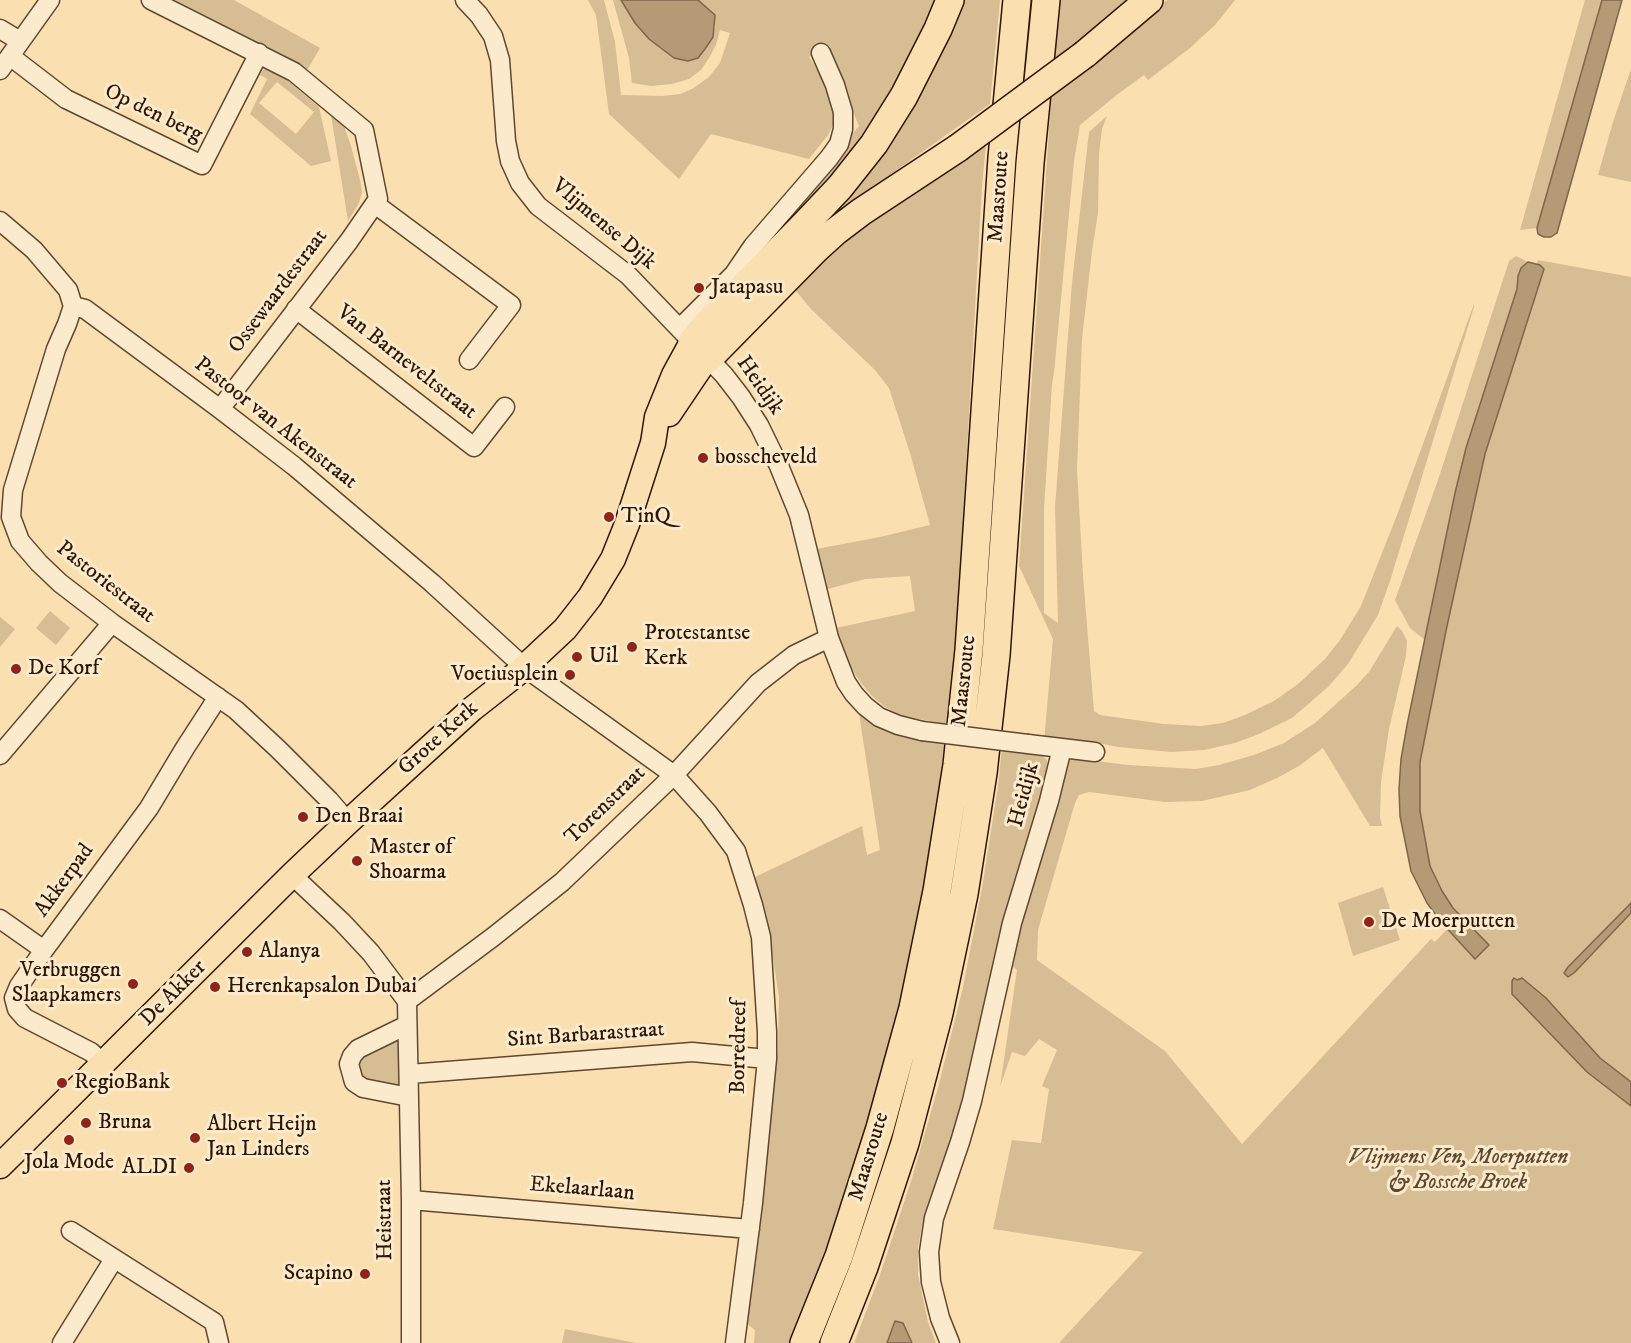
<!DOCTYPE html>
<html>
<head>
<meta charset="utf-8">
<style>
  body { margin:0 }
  canvas { display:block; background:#fadfb0 }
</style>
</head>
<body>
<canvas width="1631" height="1343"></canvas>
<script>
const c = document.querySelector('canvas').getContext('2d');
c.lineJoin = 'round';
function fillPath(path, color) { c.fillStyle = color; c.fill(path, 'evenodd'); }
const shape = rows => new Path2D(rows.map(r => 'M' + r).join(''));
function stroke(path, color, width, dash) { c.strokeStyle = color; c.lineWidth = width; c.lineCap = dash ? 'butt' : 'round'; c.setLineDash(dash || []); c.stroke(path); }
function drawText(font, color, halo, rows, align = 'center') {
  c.font = font + ' "IM FELL DW Pica",serif'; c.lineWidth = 6; c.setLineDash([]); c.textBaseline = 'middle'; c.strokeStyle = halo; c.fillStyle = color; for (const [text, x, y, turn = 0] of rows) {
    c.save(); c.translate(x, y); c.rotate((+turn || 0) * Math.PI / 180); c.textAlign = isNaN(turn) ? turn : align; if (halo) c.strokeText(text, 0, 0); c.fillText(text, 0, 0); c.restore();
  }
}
const green = shape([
  [172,0,234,0,320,48,305,74,259,44],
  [588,0,604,0,615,42,621,95,663,96,680,94,692,89,709,77,720,63,730,33,720,30,716,45,709,58,701,70,689,79,672,84,651,86,632,83,629,58,613,0,621,0,635,23,650,39,663,50,674,58,688,61,713,37,715,27,715,15,698,0,941,0,910,67,871,126,797,216,763,253,761,249,827,164,859,126,854,114,848,91,841,73,823,48,809,57,830,89,835,121,828,135,809,159,711,134,679,179,609,114,596,15],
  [958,0,1000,0,990,104,891,174,837,220,826,208],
  [1061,0,1138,0,1054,61],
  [1167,0,1235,0,1215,25,1190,48,1148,80,1144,75,1118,94,1080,125,1074,161,1054,373,1052,384,1044,509,1044,613,1058,623,1055,507,1072,283,1089,132,1107,116,1102,129,1099,154,1098,213,1092,251,1082,339,1077,469,1083,576,1094,711,1100,715,1164,724,1201,726,1223,723,1245,715,1274,701,1298,684,1325,659,1340,640,1361,606,1397,515,1474,304,1474,307,1390,581,1378,615,1348,664,1328,687,1292,718,1259,734,1235,743,1204,750,1171,752,1118,747,1088,741,1085,746,1044,742,1053,639,1019,566,1052,87,1126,34],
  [1585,0,1602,0,1537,228,1520,230],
  [266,69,287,80,319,107,331,161,311,166,250,114,267,79,260,75,263,70],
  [277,82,314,112,296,134,259,103],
  [1631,69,1631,182,1598,175,1613,122],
  [331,115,344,126,351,146,360,180,362,192,359,203,348,221],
  [987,134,982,186,957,625,947,724,902,716,885,707,872,696,861,683,852,669,840,641,836,628,915,611,910,576,865,579,824,590,811,550,880,537,930,525,910,453,889,388,875,370,812,310,790,284,835,242],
  [1516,256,1528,262,1525,264,1518,275,1517,289,1466,448,1455,493,1425,640,1410,628,1395,600,1438,480,1509,261],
  [1538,260,1631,277,1631,1343,1059,1343,1143,1252,993,1229,1012,1140,1041,1143,1049,1089,1042,1086,1057,1050,1039,1039,1025,1056,1012,1052,1000,1087,1017,970,1008,963,1065,761,1072,758,1128,765,1196,769,1219,765,1254,755,1284,743,1315,723,1356,686,1369,672,1397,626,1402,631,1407,641,1406,656,1389,729,1381,782,1380,817,1382,826,1370,826,1323,748,1299,766,1277,778,1250,790,1202,801,1165,802,1089,792,1079,795,1075,803,1038,930,1037,960,1165,1051,1242,1144,1431,939,1435,942,1452,924,1441,908,1409,790,1495,386],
  [50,611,70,628,56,645,36,628],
  [0,617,15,629,0,647],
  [858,707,946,740,934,830,915,933,894,1034,865,1131,835,1226,801,1320,791,1343,754,1343,755,1330,743,1321,772,1108,778,1048,779,997,771,945,753,878,862,826,867,855,880,850],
  [1002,747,1038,752,1047,760,1048,769,1010,895,966,1087,948,1151,933,1190,922,1225,918,1248,918,1275,928,1322,936,1343,912,1343,903,1323,896,1321,887,1343,854,1343,880,1275,912,1178,939,1084,963,987,982,888,998,786],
  [1383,887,1400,940,1353,956,1338,903],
  [403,1034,404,1088,366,1081,360,1077,357,1071,358,1060,364,1054],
  [565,1329,636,1343,562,1343]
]);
const water = shape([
  [621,0,698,0,715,15,713,37,705,49,698,58,688,61,674,58,649,39,635,23,621,0],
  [1602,0,1622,0,1557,233,1551,237,1544,237,1538,234,1537,228,1602,0],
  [1528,262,1540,265,1544,269,1485,454,1447,626,1420,762,1420,811,1430,866,1442,891,1453,908,1489,945,1475,959,1441,922,1427,903,1411,871,1400,816,1399,789,1401,759,1407,725,1455,493,1466,448,1517,289,1518,276,1521,268,1528,262],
  [1631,903,1631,913,1574,973,1568,977,1564,973,1568,967,1631,903],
  [1514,978,1517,980,1522,978,1546,998,1600,1058,1631,1082,1631,1106,1587,1072,1512,994,1512,981,1514,978],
  [895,1321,903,1323,912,1343,887,1343,895,1321]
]);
const minor = shape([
  [151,0,294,72,364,130,378,199,349,241,220,409],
  [465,0,479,15,493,36,500,60,506,141,510,161,520,183,538,206,628,275,724,375,741,397,759,425,779,466,799,515,829,638,846,682,854,694,865,706,879,717,898,725,922,731],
  [0,29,20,41],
  [10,56,66,99,202,165,259,53],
  [0,70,50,0],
  [375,204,511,305,469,360],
  [0,221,34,250,68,290,73,306],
  [73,306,85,309,220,409,294,466,432,583,524,667,674,775,708,813,736,851,753,905,761,937,767,1032,767,1059,753,1203,735,1343],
  [73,306,67,324,56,349,13,490,11,517,20,541,39,563,60,583,112,623,236,710,278,749,329,800,348,822],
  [296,309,474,447,505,407],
  [680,328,734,274,753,246,829,158,839,144,843,129,843,112,835,85,821,53],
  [1028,744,1095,752],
  [0,755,112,623],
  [292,875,342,922,371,953,407,1001,411,1200,411,1343],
  [0,919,44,950],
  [407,1001,493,937,562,882,674,775,758,683,794,655,829,638],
  [407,1025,358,1049,352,1056,349,1064,354,1082,363,1088,409,1097],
  [104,1064,91,1052,25,1018,17,1009,14,998,19,986,44,950,149,808,185,748,218,697],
  [409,1074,692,1052,767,1059],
  [411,1200,750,1229],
  [71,1231,214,1322,219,1343],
  [62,1343,114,1259],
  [950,1343,940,1318,931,1282,929,1252,934,1218,960,1142,972,1101,1012,923,1049,801,1062,748]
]);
const major = shape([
  [669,414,700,368,708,359],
  [0,1166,292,875,348,822,472,709,519,672,565,629,590,597,613,559,627,524,653,443,657,417,674,375,692,342]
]);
const highway = shape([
  [1085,54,1149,0],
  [692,342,707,324,807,222,840,187,874,144,904,96,938,29,950,0],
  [708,359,815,250,836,231,861,212,958,148],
  [804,1343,839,1256,880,1128,913,1008,937,891,957,765,969,650,1002,158,1017,0],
  [834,1343,864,1267,905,1143,939,1013,964,894,983,773,996,655,1030,163,1046,0]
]);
const minorBridge = shape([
  [922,731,1028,744]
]);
const highwayBridge = shape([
  [958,148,1085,54]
]);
const markers = [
  [699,288,6,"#8f2418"],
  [703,458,6,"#8f2418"],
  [609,517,6,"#8f2418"],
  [632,647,6,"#8f2418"],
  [577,657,6,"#8f2418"],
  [16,669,6,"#8f2418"],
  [570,675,6,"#8f2418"],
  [303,817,6,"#8f2418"],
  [357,861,6,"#8f2418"],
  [1369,922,6,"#8f2418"],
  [247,952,6,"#8f2418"],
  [133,984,6,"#8f2418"],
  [215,987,6,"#8f2418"],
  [62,1083,6,"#8f2418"],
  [86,1123,6,"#8f2418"],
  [195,1138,6,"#8f2418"],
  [69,1140,6,"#8f2418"],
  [189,1168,6,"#8f2418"],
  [365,1274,6,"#8f2418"]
];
const streetNames = [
  ["Op den berg",153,114,26],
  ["Maasroute",1000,197,-86],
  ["Vlijmense Dijk",603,225,40],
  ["Ossewaardestraat",279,292,-53],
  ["Van Barneveltstraat",406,363,38],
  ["Heidijk",759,386,55],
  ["Pastoor van Akenstraat",275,424,38],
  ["Pastoriestraat",105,583,38],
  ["Maasroute",965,681,-84],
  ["Grote Kerk",439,739,-42],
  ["Heidijk",1025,795,-75],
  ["Torenstraat",606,806,-44],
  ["Akkerpad",65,881,-54],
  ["De Akker",174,994,-45],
  ["Sint Barbarastraat",586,1036,-4],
  ["Borredreef",740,1047,-89],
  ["Maasroute",870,1157,-73],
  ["Ekelaarlaan",582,1190,5],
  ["Heistraat",386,1220,-91]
];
const poiNames = [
  ["Jatapasu",711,288],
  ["bosscheveld",715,458],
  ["TinQ",621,517],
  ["Protestantse",644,634],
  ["Kerk",644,659],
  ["Uil",589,657],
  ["De Korf",28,669],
  ["Voetiusplein",558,675,"right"],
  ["Den Braai",315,817],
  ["Master of",369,848],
  ["Shoarma",369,873],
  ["De Moerputten",1381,922],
  ["Alanya",259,952],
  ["Verbruggen",121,971,"right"],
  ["Slaapkamers",121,996,"right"],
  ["Herenkapsalon Dubai",227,987],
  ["RegioBank",74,1083],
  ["Bruna",98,1123],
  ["Albert Heijn",207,1125],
  ["Jan Linders",207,1150],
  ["Jola Mode",69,1163,"center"],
  ["ALDI",177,1168,"right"],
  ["Scapino",353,1274,"right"]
];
const parkNames = [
  ["Vlijmens Ven, Moerputten",1458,1158],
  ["& Bossche Broek",1458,1183]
];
fillPath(green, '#d7bd93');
fillPath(water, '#b49b76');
stroke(water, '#7e6649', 1.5);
stroke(minor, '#604830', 21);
stroke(major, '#2d1605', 27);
stroke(highway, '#2d1605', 30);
stroke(minor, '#fceacc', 18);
stroke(major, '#fadfb0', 24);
stroke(highway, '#fadfb0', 27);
stroke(minorBridge, '#604830', 21, []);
stroke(highwayBridge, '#2d1605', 30, []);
stroke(minorBridge, '#fceacc', 18);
stroke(highwayBridge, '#fadfb0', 27);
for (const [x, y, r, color] of markers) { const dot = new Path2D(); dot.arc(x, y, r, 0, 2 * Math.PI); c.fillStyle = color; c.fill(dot); stroke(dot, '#fceacc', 2); }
drawText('22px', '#2d1605', '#fceacc', streetNames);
drawText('22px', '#2d1605', '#fceacc', poiNames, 'left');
drawText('italic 22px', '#604830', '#fceacc', parkNames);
</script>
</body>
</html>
